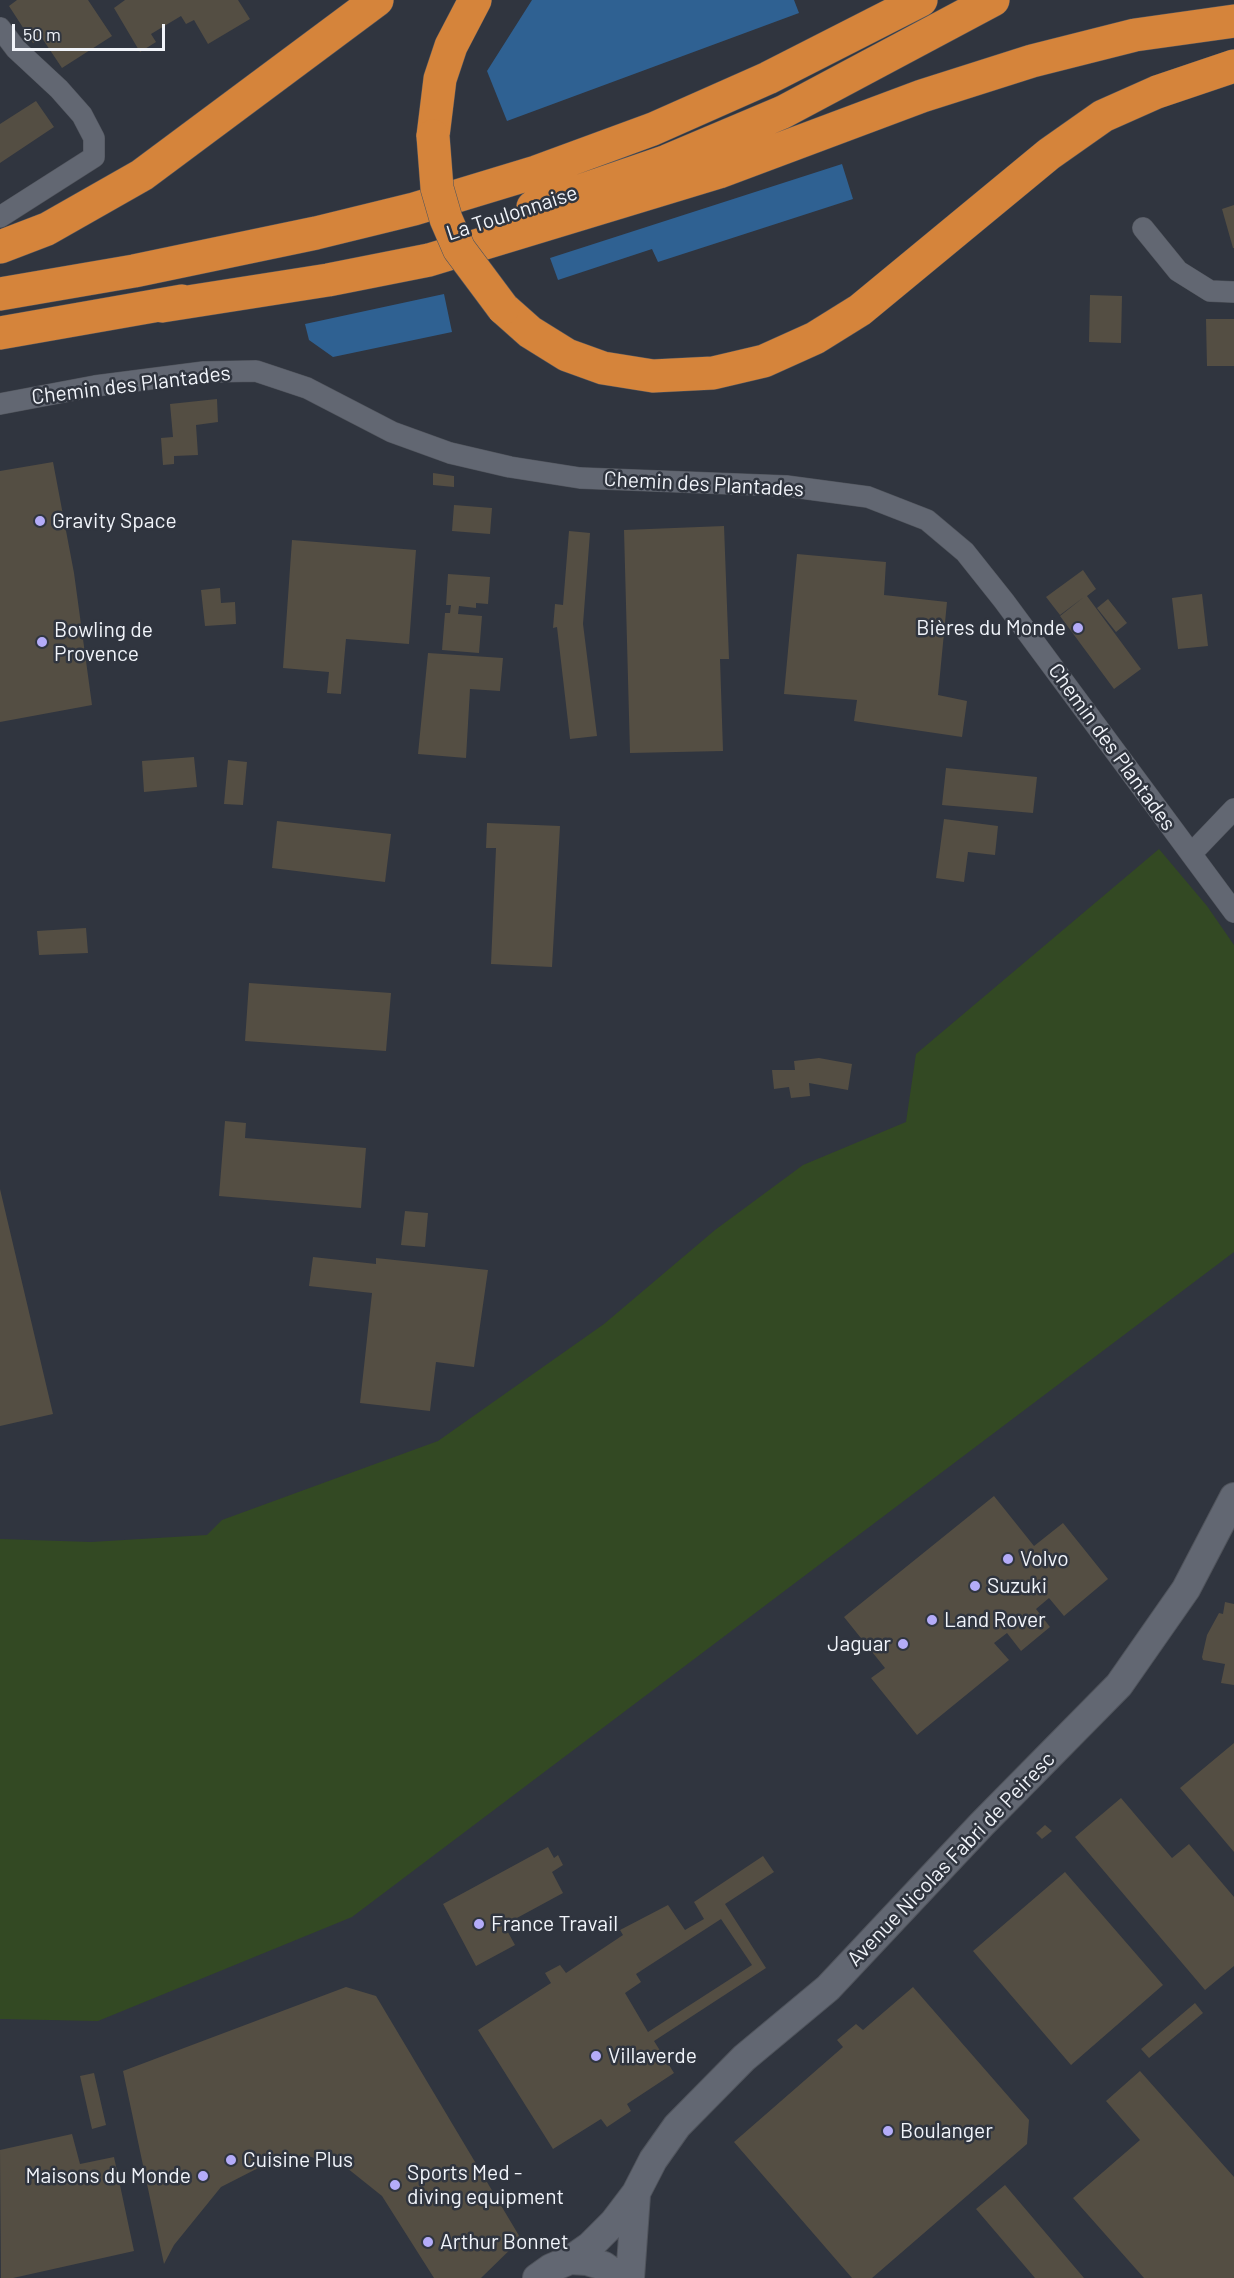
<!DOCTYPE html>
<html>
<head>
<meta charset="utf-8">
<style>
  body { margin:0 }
  #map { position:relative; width:1234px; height:2278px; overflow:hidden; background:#30353f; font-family:Barlow,sans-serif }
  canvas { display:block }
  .scale { position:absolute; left:12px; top:24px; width:153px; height:27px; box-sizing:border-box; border:3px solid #f1f4fa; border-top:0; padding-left:8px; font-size:18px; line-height:21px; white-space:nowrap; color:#f1f4fa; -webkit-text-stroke:4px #30353f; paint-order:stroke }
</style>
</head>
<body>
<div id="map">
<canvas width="1234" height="2278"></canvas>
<div class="scale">50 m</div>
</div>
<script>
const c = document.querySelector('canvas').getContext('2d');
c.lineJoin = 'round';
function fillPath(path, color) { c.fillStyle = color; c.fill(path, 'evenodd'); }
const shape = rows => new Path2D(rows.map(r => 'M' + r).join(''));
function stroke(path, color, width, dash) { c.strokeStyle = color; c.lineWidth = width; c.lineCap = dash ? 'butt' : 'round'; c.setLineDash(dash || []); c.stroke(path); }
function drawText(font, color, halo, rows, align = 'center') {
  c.font = font + ' Barlow,sans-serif'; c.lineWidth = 5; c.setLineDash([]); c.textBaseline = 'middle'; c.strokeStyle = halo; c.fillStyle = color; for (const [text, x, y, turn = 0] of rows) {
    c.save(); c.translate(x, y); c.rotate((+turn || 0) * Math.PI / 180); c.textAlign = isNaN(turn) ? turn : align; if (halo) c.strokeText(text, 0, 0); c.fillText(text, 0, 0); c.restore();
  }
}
const green = shape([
  [1159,849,1207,906,1234,945,1234,1252,352,1917,98,2021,0,2019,0,1539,91,1542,207,1535,222,1520,438,1441,604,1324,715,1230,803,1165,906,1122,916,1054]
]);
const water = shape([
  [532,0,794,0,799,13,507,121,487,71],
  [842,164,853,199,658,262,652,249,558,280,550,258],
  [444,294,452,332,333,357,309,340,305,324]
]);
const building = shape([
  [17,0,88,0,112,36,62,68,42,38,33,43,9,6],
  [125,0,238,0,250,19,208,44,194,20,186,24,181,16,151,34,156,42,140,52,114,8],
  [36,101,54,127,0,163,0,124],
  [1234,205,1234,248,1233,248,1222,209],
  [1090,295,1122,296,1121,343,1089,342],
  [1206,319,1234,319,1234,366,1207,366],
  [217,399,218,422,196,425,198,455,174,456,174,464,163,465,161,438,173,437,170,404],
  [53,462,74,573,92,705,0,722,0,471],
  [433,473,454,476,454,487,433,485],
  [454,505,492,508,490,534,452,531],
  [724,526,729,659,720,659,723,751,630,753,624,530],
  [569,531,590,533,583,624,597,736,570,739,557,627,553,628,555,604,563,605],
  [292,540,416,550,409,644,346,639,341,694,327,693,329,672,283,668],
  [797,554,886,562,884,595,947,602,938,695,967,701,962,737,854,721,857,700,784,694],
  [1083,570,1096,589,1087,596,1141,669,1114,689,1060,616,1084,597,1060,615,1046,597],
  [448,574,490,577,488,604,476,603,476,608,459,606,458,614,482,616,479,653,442,650,445,613,450,613,451,605,446,605],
  [220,588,221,603,235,602,236,624,205,626,201,590],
  [1202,594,1208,646,1178,649,1172,598],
  [1108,599,1127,623,1116,632,1097,608],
  [428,653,503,658,500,691,470,689,466,758,418,754],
  [194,757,197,787,144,792,142,761],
  [228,760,247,762,243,805,224,804],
  [946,768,1037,777,1033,813,942,805],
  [944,819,998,826,995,855,968,852,964,882,936,878],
  [277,821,391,834,385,882,272,868],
  [487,823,560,826,552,967,491,964,496,848,486,848],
  [86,928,88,953,39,955,37,931],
  [249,983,391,993,386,1051,245,1041],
  [819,1058,852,1064,848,1090,809,1083,810,1096,791,1098,789,1087,774,1089,772,1070,795,1070,794,1061],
  [225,1121,246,1123,245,1138,366,1148,361,1208,219,1196],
  [0,1189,53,1414,0,1426],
  [405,1211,428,1213,425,1247,401,1245],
  [313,1257,376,1264,376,1258,488,1270,474,1367,436,1362,430,1411,360,1403,372,1293,309,1286],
  [994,1496,1034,1546,1063,1523,1108,1579,1064,1616,1049,1598,1036,1609,1050,1627,1021,1651,1007,1633,994,1643,1009,1660,917,1735,871,1678,885,1668,844,1617],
  [1225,1602,1234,1604,1234,1685,1221,1683,1225,1664,1203,1660,1202,1657,1207,1635,1219,1613,1223,1614],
  [1234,1743,1234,1852,1180,1788],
  [1121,1798,1172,1858,1189,1844,1234,1897,1234,1966,1205,1990,1075,1837],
  [1045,1825,1052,1831,1042,1839,1036,1833],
  [548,1847,554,1858,558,1855,563,1865,552,1872,563,1893,504,1925,515,1945,476,1966,443,1904],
  [763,1856,774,1872,725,1904,766,1968,654,2041,674,2073,627,2104,631,2111,607,2127,601,2119,553,2149,478,2030,551,1983,545,1973,560,1965,566,1973,623,1935,620,1930,668,1905,685,1930,704,1919,694,1902],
  [721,1919,752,1965,648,2032,625,1993,641,1982,636,1974],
  [1065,1872,1163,1985,1071,2065,973,1951],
  [346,1987,376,1996,521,2239,481,2278,434,2278,382,2196,347,2168,311,2157,270,2162,221,2187,174,2245,164,2264,123,2071],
  [913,1987,1029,2120,1027,2144,872,2278,852,2278,734,2142,843,2047,837,2040,856,2024,863,2030],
  [1195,2003,1203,2013,1149,2058,1141,2049],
  [1140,2071,1234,2177,1234,2278,1144,2278,1073,2198,1140,2140,1106,2101],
  [94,2073,106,2125,92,2129,80,2076],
  [72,2134,80,2164,114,2157,134,2251,13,2278,1,2278,0,2150],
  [1005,2185,1084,2278,1035,2278,976,2209]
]);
const street = shape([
  [0,28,16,49,59,89,82,115,94,138,94,157,0,217],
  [1143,228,1178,271,1210,291,1234,292],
  [0,404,95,386,204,372,256,371,307,388,392,432,450,453,510,467,580,478,786,486,868,497,927,520,965,552,1004,601,1234,912],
  [1191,854,1234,809]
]);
const secondary = shape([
  [570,2260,590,2246,614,2222,636,2193,653,2160,677,2126,744,2058,828,1988,982,1824,1119,1685,1186,1589,1234,1497],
  [537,2278,551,2268,570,2260,587,2261,604,2266,621,2278],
  [630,2278,636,2195]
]);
const highway = shape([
  [433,136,440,79,451,46,475,0],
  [533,207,667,161,783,112,993,0],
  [0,247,47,229,142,175,377,0],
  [0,294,134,271,316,233,414,209,536,172,653,129,768,78,921,0],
  [162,306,328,280,429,260,719,172,922,96,1032,61,1135,35,1234,21],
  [503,308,530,332,567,355,603,368,653,376,713,373,764,361,815,338,860,310,1049,154,1103,116,1157,92,1234,66],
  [0,333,182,301]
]);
const highwayBridge = shape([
  [433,136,437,188,446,219,459,249,503,308]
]);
const markers = [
  [40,521,6,"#b4acf9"],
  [1078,628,6,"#b4acf9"],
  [42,642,6,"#b4acf9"],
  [1008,1559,6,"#b4acf9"],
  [975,1586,6,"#b4acf9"],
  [932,1620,6,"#b4acf9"],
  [903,1644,6,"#b4acf9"],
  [479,1924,6,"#b4acf9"],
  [596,2056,6,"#b4acf9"],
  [888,2131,6,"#b4acf9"],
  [231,2160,6,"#b4acf9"],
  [203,2176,6,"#b4acf9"],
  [395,2185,6,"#b4acf9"],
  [428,2242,6,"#b4acf9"]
];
const streetNames = [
  ["La Toulonnaise",512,213,-18],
  ["Chemin des Plantades",131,385,-7],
  ["Chemin des Plantades",704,484,3],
  ["Chemin des Plantades",1112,747,54],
  ["Avenue Nicolas Fabri de Peiresc",951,1859,-46]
];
const poiNames = [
  ["Gravity Space",52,521],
  ["Bières du Monde",1066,628,"right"],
  ["Bowling de",54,630],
  ["Provence",54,654],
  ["Volvo",1020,1559],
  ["Suzuki",987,1586],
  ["Land Rover",944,1620],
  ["Jaguar",891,1644,"right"],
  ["France Travail",491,1924],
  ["Villaverde",608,2056],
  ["Boulanger",900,2131],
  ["Cuisine Plus",243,2160],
  ["Sports Med -",407,2173],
  ["diving equipment",407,2197],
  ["Maisons du Monde",191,2176,"right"],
  ["Arthur Bonnet",440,2242]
];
fillPath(green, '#334923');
fillPath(water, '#2f6192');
fillPath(building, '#544e43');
stroke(street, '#50545c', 22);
stroke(secondary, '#50545c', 30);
stroke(highway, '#50545c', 34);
stroke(street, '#626772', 21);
stroke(secondary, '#626772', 28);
stroke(highway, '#d5843b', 33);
stroke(highwayBridge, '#50545c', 34, []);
stroke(highwayBridge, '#d5843b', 33);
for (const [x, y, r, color] of markers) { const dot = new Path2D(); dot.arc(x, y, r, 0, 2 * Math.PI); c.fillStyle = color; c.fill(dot); stroke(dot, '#30353f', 2); }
drawText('21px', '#f1f4fa', '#30353f', streetNames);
drawText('21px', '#f1f4fa', '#30353f', poiNames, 'left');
</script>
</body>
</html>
